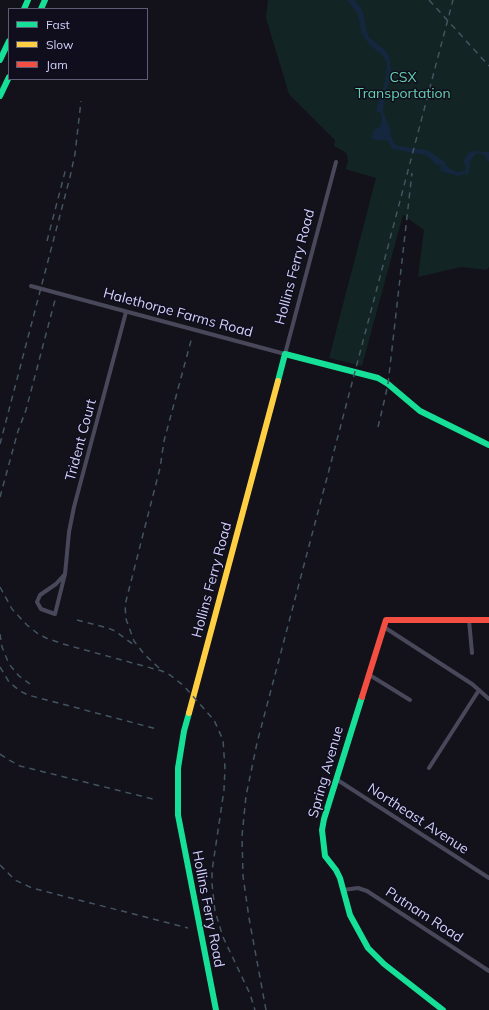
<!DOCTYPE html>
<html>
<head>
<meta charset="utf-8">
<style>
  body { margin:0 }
  #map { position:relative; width:489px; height:1010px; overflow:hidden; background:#13121a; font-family:Mulish,sans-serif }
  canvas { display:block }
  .legend { position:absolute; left:8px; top:8px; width:140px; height:72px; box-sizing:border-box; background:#100e1d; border:1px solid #5d5c75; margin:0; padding:5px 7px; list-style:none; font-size:12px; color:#d1d0fa }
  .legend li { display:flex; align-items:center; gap:8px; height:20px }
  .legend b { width:20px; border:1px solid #5d5c75 }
</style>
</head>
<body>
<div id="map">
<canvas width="489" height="1010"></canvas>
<ul class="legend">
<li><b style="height:5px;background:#16e098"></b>Fast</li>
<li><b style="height:5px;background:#ffcf43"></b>Slow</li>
<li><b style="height:5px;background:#f24e42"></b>Jam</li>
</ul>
</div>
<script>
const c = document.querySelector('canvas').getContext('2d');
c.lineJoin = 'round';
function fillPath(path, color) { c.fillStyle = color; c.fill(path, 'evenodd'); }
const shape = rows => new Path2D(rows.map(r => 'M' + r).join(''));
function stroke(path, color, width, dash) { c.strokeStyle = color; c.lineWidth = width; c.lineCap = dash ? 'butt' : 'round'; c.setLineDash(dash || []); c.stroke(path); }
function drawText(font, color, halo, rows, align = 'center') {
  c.font = font + ' Mulish,sans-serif'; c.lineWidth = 3; c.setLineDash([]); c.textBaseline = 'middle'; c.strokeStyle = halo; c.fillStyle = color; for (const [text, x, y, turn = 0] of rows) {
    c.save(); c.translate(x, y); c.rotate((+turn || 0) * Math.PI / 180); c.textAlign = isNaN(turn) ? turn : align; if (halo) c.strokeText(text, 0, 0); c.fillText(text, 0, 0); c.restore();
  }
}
const green = shape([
  [268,0,489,0,489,267,486,270,461,267,418,277,424,230,403,215,362,366,329,358,376,178,345,169,348,162,347,155,345,152,334,146,335,140,289,94,266,18]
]);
const water = shape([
  [347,0,355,0,361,8,364,16,366,30,369,37,386,51,389,56,392,75,385,92,383,111,390,128,391,136,394,143,398,146,427,150,445,162,447,167,457,172,466,171,466,166,463,163,467,155,471,151,489,152,489,162,484,155,479,153,475,155,470,161,469,173,458,176,441,171,440,168,442,166,435,164,431,159,425,155,393,149,387,140,376,140,371,138,374,130,380,126,382,120,381,113,376,111,381,93,388,74,386,58,372,47,365,39,357,13]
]);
const stream = shape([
  [360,22,362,34,365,37],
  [382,54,386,60],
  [386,80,387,68]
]);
const street = shape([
  [31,286,285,354,336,162],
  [65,574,56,584,40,595,37,602,41,609,55,614,65,574,66,564,69,532,74,507,126,312],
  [469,620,472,653],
  [384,627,472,684,489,699],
  [368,674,410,700],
  [429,768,479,690],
  [336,779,489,878],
  [343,890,358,888,367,891,489,971]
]);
const fast = shape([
  [24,9,28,0],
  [41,9,45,0],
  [0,60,9,41],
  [0,96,9,77],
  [278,381,285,354,378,378,388,384,420,411,489,445],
  [362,697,324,819,322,830,325,856,336,870,340,878,350,915,368,948,384,964,443,1010],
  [189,713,184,731,178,768,178,815,216,1010]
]);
const slow = shape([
  [189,713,278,381]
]);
const jam = shape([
  [362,697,386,620,489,620]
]);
const rail = shape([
  [429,0,489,66],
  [47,241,66,168],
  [378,427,384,402,388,384,412,173],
  [0,444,70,177,75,154,81,101],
  [0,497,18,431,26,410,55,300],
  [0,587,12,609,27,625,37,633,46,638,63,644,162,671,170,675,184,686,214,720,223,740,225,768,224,790,212,871,212,884,215,911,223,937,250,994,255,1010],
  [77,620,108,628,115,631,134,645],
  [0,634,2,647,9,664,19,676,30,684],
  [0,667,9,682,20,691,28,695,157,729],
  [159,668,144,654,134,641,126,619,125,605,160,468,164,441,192,337],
  [0,754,9,760,20,766,157,800],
  [0,865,15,880,32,888,188,928],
  [266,1010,249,918,243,876,242,836,246,796,257,743,453,0]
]);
const parkNames = [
  ["CSX",403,78],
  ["Transportation",403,94]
];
const streetNames = [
  ["Hollins Ferry Road",295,267,-75],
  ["Halethorpe Farms Road",178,313,15],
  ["Trident Court",81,440,-75],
  ["Hollins Ferry Road",212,580,-75],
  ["Spring Avenue",326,772,-74],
  ["Northeast Avenue",418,819,33],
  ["Hollins Ferry Road",208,909,79],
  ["Putnam Road",424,915,33]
];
fillPath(green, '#122423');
fillPath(water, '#14273e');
stroke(stream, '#14273e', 1.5);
stroke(street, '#48485a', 4);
stroke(fast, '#16e098', 6);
stroke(slow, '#ffcf43', 6);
stroke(jam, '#f24e42', 6);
stroke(rail, '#425560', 1.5, [6, 5]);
drawText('14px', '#65d0ad', '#100e1d', parkNames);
drawText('14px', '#d1d0fa', '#100e1d', streetNames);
</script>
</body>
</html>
